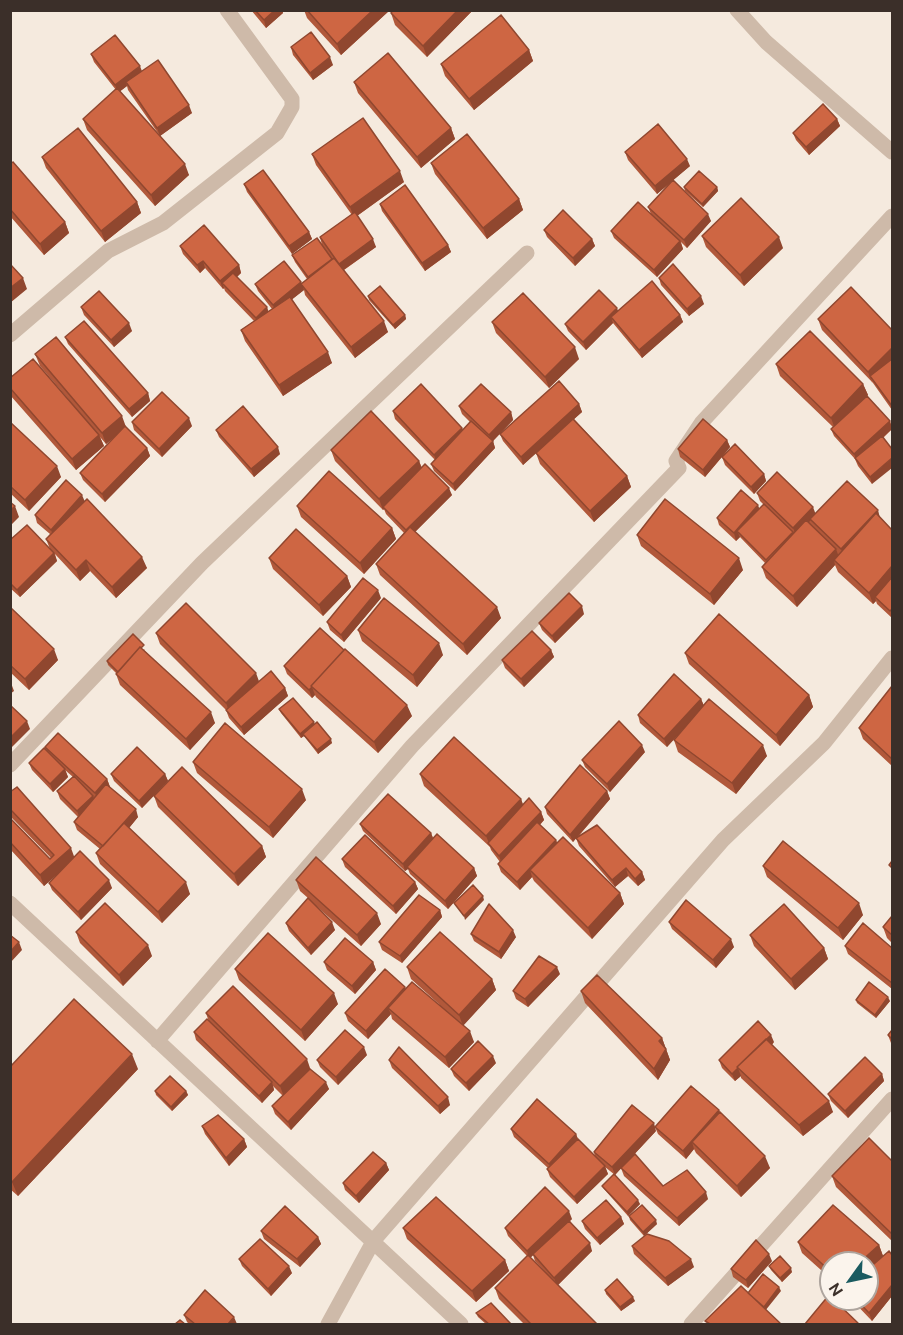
<!DOCTYPE html>
<html>
<head>
<meta charset="utf-8">
<style>
  body { margin:0 }
  #map { position:relative; width:903px; height:1335px; overflow:hidden; background:#f5eade; font-family:Ubuntu,sans-serif }
  canvas { display:block }
  .frame { position:absolute; inset:0; border:12px solid #3b2f29; pointer-events:none }
  .north { position:absolute; left:819px; top:1251px; width:60px; height:60px; box-sizing:border-box; background:#fbf4ec; border:2px solid #aea59e; border-radius:50%; rotate:237deg; font-size:16px; font-weight:700; line-height:24px; text-align:center; color:#3b2f29 }
  .north::after { content:''; display:block; margin:auto; width:21px; height:27px; background:#1b5b60; clip-path:polygon(50% 0,100% 100%,50% 72%,0 100%) }
</style>
</head>
<body>
<div id="map">
<canvas width="903" height="1335"></canvas>
<div class="frame"></div>
<div class="north">N</div>
</div>
<script>
const c = document.querySelector('canvas').getContext('2d');
c.lineJoin = 'round';
const shape = rows => new Path2D(rows.map(r => 'M' + r).join(''));
function stroke(path, color, width, dash) { c.strokeStyle = color; c.lineWidth = width; c.lineCap = dash ? 'butt' : 'round'; c.setLineDash(dash || []); c.stroke(path); }
function fillPath(path, color) { c.fillStyle = color; c.fill(path, 'evenodd'); }
const minor = shape([
  [737,10,766,42,892,152],
  [10,335,108,251,163,223,277,133,292,107,292,99,227,10],
  [10,765,202,563,527,253],
  [10,903,461,1324],
  [157,1041,412,746,679,468,676,461,702,422,892,216],
  [328,1324,374,1240,723,840,824,743,892,658],
  [691,1324,892,1099]
]);
const wall = shape([
  [251,10,282,10,283,13,266,28],
  [304,10,390,10,341,55,307,18],
  [393,10,473,10,427,57,395,25,391,13],
  [291,47,333,65,313,80,293,55],
  [529,50,533,61,474,110,445,76,441,64],
  [91,54,142,71,192,113,160,136,128,90,127,86,120,91,189,175,155,206,87,130,83,119,116,90,94,62],
  [354,82,451,128,455,139,421,168,358,93],
  [837,119,840,126,809,155,796,140,793,133],
  [625,152,690,166,673,180,711,221,687,248,681,242,683,249,657,277,614,238,611,231,651,214,648,207,671,182,657,194,628,160],
  [312,154,404,182,357,216,376,247,344,270,388,332,355,358,305,295,304,290,292,299,332,363,283,396,245,341,241,330,254,321,225,291,224,288,223,289,205,268,200,273,183,254,180,246,239,265,241,273,237,277,267,307,268,311,272,309,258,291,255,284,301,284,307,279,295,262,292,255,332,259,322,245,320,237,352,215,316,165],
  [42,157,137,202,141,213,105,242,46,168],
  [431,163,519,199,523,210,487,239,435,174],
  [10,164,65,222,69,233,44,255,10,216],
  [244,184,309,232,312,239,292,254,247,192],
  [684,187,717,187,718,191,703,207,685,191],
  [380,204,448,245,451,252,425,271,382,211],
  [544,230,592,239,595,246,575,266,547,237],
  [702,236,783,248,744,286,706,247],
  [659,278,704,304,689,316,661,285],
  [368,296,405,315,406,319,395,329,369,300],
  [81,307,132,331,114,347,84,315],
  [618,311,680,315,683,322,642,358,613,323,586,350,568,331,565,324],
  [818,319,892,330,892,410,873,383,822,330],
  [492,322,579,359,549,388,496,333],
  [65,337,148,393,150,401,132,417,68,344],
  [35,354,126,427,147,448,150,456,105,502,83,480,80,473,114,438,106,444,100,437,104,446,76,470,10,395,10,378,69,400,40,366],
  [776,364,863,384,868,395,862,401,890,421,892,428,892,429,883,438,872,484,858,466,855,459,834,436,831,429,833,427,780,376],
  [579,404,582,412,574,419,627,476,631,487,594,522,540,464,536,453,523,465,503,441,500,434],
  [459,406,511,412,513,420,493,441,495,448,455,491,434,471,431,464,435,460,395,419,393,411,462,428,463,430,470,422,462,414],
  [10,422,61,477,29,511,10,493],
  [132,422,192,426,162,457,134,430],
  [216,430,280,454,254,477,219,437],
  [727,440,730,447,722,457,764,474,766,481,754,494,725,465,722,457,705,477,680,457,678,449],
  [331,450,419,461,422,468,452,495,415,532,501,618,467,655,380,575,376,564,404,533,386,514,384,509,383,510,335,461],
  [757,493,815,513,880,517,892,530,892,618,877,604,876,601,873,604,838,572,835,565,797,607,766,578,762,567,765,563,740,537,736,541,719,525,717,518,760,509,764,505,760,501],
  [84,502,147,568,116,598,90,571,80,581,55,554,57,561,20,597,10,588,10,540,50,549,46,539,50,534,37,523,35,515],
  [297,506,392,528,396,539,364,574,301,517],
  [637,535,743,570,714,605,641,546],
  [269,558,347,576,351,587,323,616,273,569],
  [381,598,344,642,330,630,327,622],
  [10,607,58,660,29,690,10,672],
  [584,614,555,643,542,630,539,623],
  [358,630,443,655,417,687,362,641],
  [156,633,259,682,285,688,288,696,244,735,229,718,226,710,160,644],
  [145,649,144,650,215,723,190,750,120,685,116,674,116,673,108,665,107,661],
  [551,650,554,657,524,687,505,668,502,660],
  [685,653,809,695,813,707,780,746,689,664],
  [284,666,412,716,378,753,316,697,315,695,312,698,287,674],
  [892,686,892,766,863,739,859,728],
  [701,699,704,706,767,756,736,794,678,752,674,740,687,725,667,747,640,723,638,715],
  [279,709,315,724,332,743,318,754,304,736,301,738,281,713],
  [45,747,107,779,110,787,138,817,129,828,190,894,162,923,100,864,96,853,100,849,77,830,74,822,78,817,60,799,57,791,73,777,65,770,68,777,53,792,32,770,29,763,47,751],
  [645,752,610,792,585,767,582,760],
  [193,762,306,800,273,838,197,773],
  [111,774,165,774,168,781,142,808,114,781],
  [420,774,521,799,523,805,541,812,544,820,540,825,556,840,557,843,620,893,624,904,592,939,534,881,532,877,520,890,501,872,498,864,500,862,491,850,490,847,424,786],
  [607,791,610,799,577,838,642,872,645,880,638,886,628,876,615,887,579,846,576,838,573,842,547,814,545,807],
  [10,792,74,857,112,888,81,920,52,890,49,883,57,874,44,886,10,849,10,818,50,859,51,858,10,816],
  [154,796,262,846,266,857,238,886,158,807],
  [360,824,431,833,433,838,474,868,477,876,448,909,410,874,408,869,405,871,363,831],
  [342,859,415,882,418,889,396,914,345,867],
  [763,866,863,915,843,940,767,877],
  [296,880,381,924,361,946,314,904,335,930,311,955,289,931,286,923,308,898,300,891],
  [440,910,442,917,402,963,382,950,379,942],
  [892,916,892,943,887,938,883,927],
  [669,922,734,947,716,968,672,929],
  [76,932,152,956,123,986,80,943],
  [471,934,516,937,501,959,474,941],
  [750,935,824,948,828,959,795,990,754,946],
  [845,946,892,948,892,989,848,954],
  [324,962,373,962,376,970,355,994,327,970],
  [407,967,492,979,496,990,463,1025,474,1042,449,1068,392,1019,391,1014,368,1039,348,1021,345,1013,406,989,440,1005,411,979],
  [235,969,338,1004,305,1041,239,980],
  [560,974,528,1007,516,999,513,991],
  [581,991,662,1038,670,1060,658,1080,585,1003],
  [856,1000,890,1001,876,1018,857,1003],
  [206,1013,311,1070,329,1089,291,1130,275,1114,272,1106,283,1096,273,1086,274,1090,262,1103,196,1040,194,1032,209,1022],
  [892,1030,892,1044,891,1043,888,1035],
  [774,1042,772,1045,833,1112,803,1136,741,1078,741,1076,735,1081,722,1068,719,1060],
  [367,1055,338,1085,320,1067,317,1060],
  [389,1060,450,1105,440,1114,392,1068],
  [496,1063,469,1091,454,1076,451,1069],
  [10,1067,138,1069,18,1196,10,1189],
  [882,1074,884,1081,848,1118,831,1101,828,1094],
  [155,1091,186,1091,188,1095,172,1111,156,1095],
  [719,1110,720,1113,770,1168,741,1197,696,1153,694,1149,686,1159,658,1134,655,1127],
  [202,1126,244,1139,247,1147,229,1166,205,1134],
  [511,1129,576,1134,578,1139,595,1157,594,1152,656,1131,628,1161,663,1186,708,1199,679,1226,624,1176,621,1168,615,1175,605,1167,608,1174,577,1204,550,1177,547,1169,548,1168,514,1137],
  [892,1161,892,1241,836,1187,832,1176],
  [386,1163,389,1170,359,1203,345,1190,343,1183],
  [602,1186,640,1204,628,1216,604,1189],
  [629,1216,657,1224,644,1236,630,1220],
  [621,1217,624,1224,600,1245,585,1229,582,1221],
  [572,1219,570,1221,592,1251,558,1285,597,1324,524,1324,499,1299,495,1288,527,1256,508,1236,505,1228],
  [533,1255,535,1261,549,1276,530,1258],
  [403,1228,505,1260,509,1271,476,1302,407,1239],
  [261,1231,318,1237,321,1244,300,1267,264,1239],
  [798,1242,879,1245,883,1256,892,1255,892,1296,872,1321,851,1299,867,1299,831,1263,831,1279,802,1253],
  [632,1246,694,1267,668,1286,634,1254],
  [239,1259,292,1273,271,1296,242,1266],
  [772,1261,748,1288,733,1277,731,1269],
  [769,1266,792,1272,782,1282,771,1270],
  [605,1290,635,1301,621,1311,606,1294],
  [476,1313,511,1324,486,1324,478,1317],
  [184,1315,237,1324,189,1324,187,1322]
]);
const shadedWall = shape([
  [275,10,282,10,283,13,266,28,264,20],
  [373,10,390,10,341,55,337,44],
  [458,10,473,10,427,57,423,46],
  [529,50,533,61,474,110,469,99],
  [330,57,333,65,313,80,310,73],
  [140,66,143,74,126,82,127,86,118,93,115,85],
  [189,105,192,113,160,136,157,128],
  [837,119,840,126,809,155,806,147],
  [451,128,455,139,421,168,417,157],
  [687,159,690,166,657,194,655,186],
  [185,164,189,175,155,206,151,195],
  [400,171,404,182,354,218,350,207],
  [717,187,718,191,703,207,702,204],
  [519,199,523,210,487,239,483,228],
  [137,202,141,213,105,242,101,231],
  [708,214,711,221,687,248,684,240],
  [65,222,69,233,44,255,40,244],
  [309,232,312,239,292,254,289,246],
  [779,237,783,248,744,286,740,275],
  [373,239,376,247,342,271,339,264],
  [592,239,595,246,575,266,573,258],
  [680,241,683,249,657,277,654,270],
  [448,245,451,252,425,271,422,263],
  [203,261,205,268,200,273,197,265],
  [239,265,241,273,226,287,222,283,224,288,223,289,220,281],
  [23,278,27,289,10,303,10,288],
  [301,282,304,290,275,313,273,305],
  [701,296,704,304,689,316,687,309],
  [267,307,269,315,259,325,256,318],
  [617,308,620,316,611,317,613,323,586,350,583,342],
  [405,315,406,319,395,329,393,325],
  [680,315,683,322,642,358,639,350],
  [384,321,388,332,355,358,351,347],
  [129,323,132,331,114,347,111,340],
  [575,347,579,359,549,388,545,377],
  [892,348,892,363,870,376,872,383,868,372],
  [328,352,332,363,283,396,279,385],
  [863,384,868,395,835,429,831,418],
  [148,393,150,401,132,417,129,409],
  [579,404,582,412,523,465,521,457],
  [511,412,513,420,493,441,495,448,455,491,453,484,491,442,489,435],
  [122,416,126,427,106,444,102,433],
  [189,418,192,426,162,457,159,449],
  [890,421,892,429,857,461,854,454],
  [462,428,465,436,437,463,434,455],
  [99,435,104,446,76,470,72,459],
  [727,440,730,447,705,477,703,470],
  [278,447,280,454,254,477,251,469],
  [147,448,150,456,105,502,102,494],
  [892,458,892,468,872,484,870,477],
  [419,461,423,472,383,507,384,509,383,510,379,499],
  [57,466,61,477,29,511,25,500],
  [764,474,766,481,754,494,751,487],
  [627,476,631,487,594,522,590,511],
  [449,488,452,495,409,538,406,530],
  [82,495,85,502,54,538,51,530],
  [758,505,761,513,737,531,740,537,736,541,734,533],
  [15,506,19,517,10,526,10,511],
  [813,507,816,515,796,535,793,528],
  [878,510,880,518,844,556,841,549],
  [392,528,396,539,364,574,360,563],
  [836,549,840,560,834,560,835,565,797,607,793,596],
  [54,553,57,561,20,597,17,590],
  [142,557,147,568,116,598,112,587],
  [739,558,743,570,714,605,710,594],
  [86,560,90,571,80,581,76,570],
  [892,566,892,582,875,597,876,601,873,604,869,593],
  [347,576,351,587,323,616,319,605],
  [378,590,381,598,344,642,341,635],
  [582,606,584,614,555,643,552,636],
  [497,607,501,618,467,655,463,644],
  [439,643,443,655,417,687,413,675],
  [54,649,58,660,29,690,25,679],
  [551,650,554,657,524,687,521,679],
  [256,673,260,684,230,714,226,703],
  [11,683,14,691,10,694,10,684],
  [312,687,315,695,312,698,309,690],
  [285,688,288,696,244,735,241,727],
  [809,695,813,707,780,746,776,735],
  [701,699,704,706,667,747,664,739],
  [407,705,412,716,378,753,374,742],
  [211,712,215,723,190,750,186,739],
  [27,721,30,729,10,749,10,738],
  [314,722,315,726,303,734,304,736,301,738,300,734],
  [331,739,332,743,318,754,317,750],
  [642,745,645,752,610,792,607,784],
  [763,745,767,756,736,794,732,783],
  [65,769,68,777,53,792,50,784],
  [165,774,168,781,142,808,139,801],
  [107,779,110,787,98,800,95,793],
  [302,789,306,800,273,838,269,827],
  [607,791,610,799,573,842,570,835],
  [93,796,96,803,80,819,77,811],
  [521,799,525,810,489,843,486,836],
  [136,809,138,817,107,855,104,847],
  [541,812,544,820,502,864,499,856],
  [431,833,434,841,407,867,408,869,405,871,403,864],
  [556,840,559,848,530,870,532,877,520,890,517,882],
  [262,846,266,857,238,886,234,874],
  [71,848,75,859,44,886,40,875],
  [474,868,477,876,448,909,445,901],
  [626,868,628,876,615,887,612,880],
  [642,872,645,880,638,886,635,879],
  [109,880,112,888,81,920,78,912],
  [186,882,190,894,162,923,158,912],
  [415,882,418,889,396,914,393,906],
  [620,893,624,904,592,939,588,928],
  [483,896,484,900,465,920,464,916],
  [859,903,863,915,843,940,838,928],
  [440,910,442,917,402,963,400,956],
  [377,913,381,924,361,946,357,935],
  [332,922,335,930,311,955,308,948],
  [513,930,516,937,501,959,499,952],
  [731,939,734,947,716,968,713,960],
  [19,942,22,950,10,963,10,952],
  [148,945,152,956,123,986,119,975],
  [824,948,828,959,795,990,791,979],
  [373,962,376,970,355,994,352,986],
  [557,967,560,974,528,1007,525,999],
  [492,979,496,990,463,1026,459,1015],
  [405,987,408,995,388,1008,391,1014,368,1039,366,1031],
  [334,993,338,1004,305,1041,301,1030],
  [888,997,890,1001,876,1018,875,1015],
  [470,1031,474,1042,449,1068,445,1057],
  [771,1035,774,1042,744,1073,738,1068],
  [662,1038,666,1049,659,1041],
  [364,1047,367,1055,338,1085,336,1077],
  [666,1049,670,1060,658,1080,654,1069],
  [132,1054,138,1069,18,1196,12,1182],
  [493,1056,496,1063,469,1091,466,1083],
  [307,1059,311,1071,284,1097,280,1086],
  [738,1068,741,1076,735,1081,732,1074],
  [882,1074,884,1081,848,1118,845,1111],
  [272,1082,274,1090,262,1103,259,1096],
  [326,1082,329,1089,291,1130,288,1122],
  [186,1091,188,1095,172,1111,171,1107],
  [448,1097,450,1105,440,1114,438,1106],
  [829,1101,833,1112,803,1136,799,1125],
  [719,1110,722,1117,692,1142,694,1149,686,1159,683,1151],
  [654,1123,656,1131,615,1175,612,1167],
  [576,1134,579,1142,552,1171,549,1164],
  [244,1139,247,1147,229,1166,226,1158],
  [765,1156,770,1168,741,1197,737,1186],
  [386,1163,389,1170,359,1203,356,1196],
  [605,1166,608,1174,577,1204,574,1197],
  [706,1192,708,1199,679,1226,677,1218],
  [638,1200,640,1204,628,1216,627,1212],
  [569,1211,572,1219,529,1259,527,1251],
  [621,1217,624,1224,600,1245,597,1238],
  [656,1220,657,1224,644,1236,643,1232],
  [318,1237,321,1244,300,1267,297,1259],
  [590,1243,592,1251,557,1286,554,1278],
  [879,1245,883,1256,867,1271,867,1263,859,1263],
  [769,1254,772,1261,748,1288,746,1280],
  [691,1259,694,1267,668,1286,665,1278],
  [505,1260,509,1271,476,1302,472,1291],
  [289,1266,292,1273,271,1296,268,1289],
  [791,1268,792,1272,782,1282,780,1278],
  [892,1285,892,1296,872,1321,869,1313],
  [779,1287,781,1291,765,1311,764,1307],
  [633,1297,635,1301,621,1311,620,1307],
  [234,1317,237,1324,228,1324]
]);
const building = shape([
  [255,10,275,10,264,20,255,10],
  [307,10,373,10,337,44,307,10],
  [393,10,458,10,423,46,391,13,393,10],
  [501,15,529,50,469,99,441,64,501,15],
  [311,32,330,57,310,73,291,47,311,32],
  [115,35,140,66,115,85,91,54,115,35],
  [388,53,451,128,417,157,354,82,388,53],
  [158,60,189,105,157,128,126,82,158,60],
  [117,88,185,164,151,195,83,119,117,88],
  [823,104,837,119,806,147,793,133,823,104],
  [363,118,400,171,350,207,312,154,363,118],
  [658,124,687,159,655,186,625,152,658,124],
  [78,128,137,202,101,231,42,157,78,128],
  [467,134,519,199,483,228,431,163,467,134],
  [13,162,65,222,40,244,10,209,10,164,13,162],
  [263,170,309,232,289,246,244,184,263,170],
  [699,171,717,187,702,204,684,187,699,171],
  [673,180,708,214,684,240,648,207,673,180],
  [405,185,448,245,422,263,380,204,405,185],
  [741,198,779,237,740,275,702,236,741,198],
  [638,202,680,241,654,270,611,231,638,202],
  [563,210,592,239,573,258,544,230,563,210],
  [355,212,373,239,339,264,320,237,355,212],
  [204,225,239,265,220,281,203,261,197,265,180,246,204,225],
  [317,238,332,259,308,277,292,255,317,238],
  [334,258,384,321,351,347,301,284,334,258],
  [284,261,301,282,273,305,255,284,284,261],
  [10,264,23,278,10,288,10,264],
  [673,264,701,296,687,309,659,278,673,264],
  [233,273,267,307,256,318,222,283,233,273],
  [652,281,680,315,639,350,611,317,652,281],
  [380,286,405,315,393,325,368,296,380,286],
  [851,287,892,330,892,348,868,372,818,319,851,287],
  [599,290,617,308,583,342,565,324,599,290],
  [99,291,129,323,111,340,81,307,99,291],
  [523,293,575,347,545,377,492,322,523,293],
  [290,297,328,352,279,385,241,330,290,297],
  [84,321,148,393,129,409,65,337,84,321],
  [810,331,863,384,831,418,776,364,810,331],
  [56,337,122,416,102,433,35,354,56,337],
  [33,359,99,435,72,459,10,388,10,378,33,359],
  [892,359,892,406,870,376,892,359],
  [559,381,579,404,521,457,500,434,559,381],
  [421,384,462,428,434,455,393,411,421,384],
  [481,384,511,412,489,435,459,406,481,384],
  [162,392,189,418,159,449,132,422,162,392],
  [867,396,890,421,854,454,831,429,867,396],
  [243,406,278,447,251,469,216,430,243,406],
  [371,411,419,461,379,499,331,450,371,411],
  [573,419,627,476,590,511,536,453,573,419],
  [703,419,727,440,703,470,678,449,703,419],
  [471,421,493,441,453,484,431,464,471,421],
  [10,422,57,466,25,500,10,486,10,422],
  [125,426,147,448,102,494,80,473,125,426],
  [882,436,892,449,892,458,870,477,855,458,882,436],
  [735,444,764,474,751,487,722,457,735,444],
  [425,464,449,488,406,530,383,507,425,464],
  [329,471,392,528,360,563,297,506,329,471],
  [777,472,813,507,793,528,757,493,777,472],
  [66,480,82,495,51,530,35,515,66,480],
  [847,481,878,510,841,549,810,519,847,481],
  [741,490,758,505,734,533,717,518,741,490],
  [87,499,142,557,112,587,86,560,76,570,46,539,87,499],
  [665,499,739,558,710,594,637,535,665,499],
  [10,502,15,506,10,511,10,502],
  [764,504,793,532,766,560,737,531,764,504],
  [876,513,892,530,892,566,869,593,834,560,876,513],
  [806,520,836,549,793,596,762,567,806,520],
  [27,525,54,553,17,590,10,583,10,540,27,525],
  [410,527,497,607,463,644,376,564,410,527],
  [296,529,347,576,319,605,269,558,296,529],
  [892,577,892,609,890,611,875,597,892,577],
  [363,578,378,590,341,635,327,622,363,578],
  [569,593,582,606,552,636,539,623,569,593],
  [384,598,439,643,413,675,358,630,384,598],
  [186,603,256,673,226,703,156,633,186,603],
  [10,607,54,649,25,679,10,665,10,607],
  [719,614,809,695,776,735,685,653,719,614],
  [320,628,344,650,311,686,312,687,309,690,284,666,320,628],
  [532,631,551,650,521,679,502,660,532,631],
  [133,634,144,645,141,648,140,647,118,672,107,661,133,634],
  [140,647,211,712,186,739,116,674,140,647],
  [345,649,407,705,374,742,311,686,345,649],
  [271,671,285,688,241,727,226,710,271,671],
  [674,674,701,699,664,739,638,715,674,674],
  [892,686,892,759,859,728,892,686],
  [293,698,314,722,300,734,279,709,293,698],
  [709,699,763,745,732,783,674,740,709,699],
  [10,705,27,721,10,738,10,705],
  [619,721,642,745,607,784,582,760,619,721],
  [317,722,331,739,317,750,303,734,317,722],
  [225,723,302,789,269,827,193,762,225,723],
  [58,733,107,779,95,793,45,747,58,733],
  [454,737,521,799,486,836,420,774,454,737],
  [137,747,165,774,139,801,111,774,137,747],
  [44,748,65,769,50,784,29,763,44,748],
  [580,765,607,791,570,835,545,807,580,765],
  [182,767,262,846,234,874,154,796,182,767],
  [74,776,93,796,77,811,57,791,74,776],
  [106,784,136,809,103,846,74,822,106,784],
  [17,787,71,848,40,875,10,842,10,818,50,859,54,855,10,809,10,792,17,787],
  [388,794,431,833,403,864,360,824,388,794],
  [529,798,541,812,499,856,488,843,529,798],
  [537,822,556,840,517,882,498,864,537,822],
  [124,823,186,882,158,912,96,853,124,823],
  [597,825,642,872,635,879,626,868,612,880,576,838,597,825],
  [437,834,474,868,445,901,407,867,437,834],
  [365,835,415,882,393,906,342,859,365,835],
  [563,837,620,893,588,928,530,870,563,837],
  [783,841,859,903,838,928,763,866,783,841],
  [80,851,109,880,78,912,49,883,80,851],
  [316,857,377,913,357,935,296,880,316,857],
  [892,861,892,868,889,865,892,861],
  [473,885,483,896,464,916,454,903,473,885],
  [419,895,440,910,400,956,379,942,419,895],
  [308,898,332,922,308,948,286,923,308,898],
  [686,900,731,939,713,960,669,922,686,900],
  [105,903,148,945,119,975,76,932,105,903],
  [489,904,513,930,499,952,471,934,489,904],
  [784,904,824,948,791,979,750,935,784,904],
  [892,916,892,935,883,927,892,916],
  [863,923,892,948,892,983,845,946,863,923],
  [440,932,492,979,459,1015,407,967,440,932],
  [268,933,334,993,301,1030,235,969,268,933],
  [10,935,19,942,10,952,10,935],
  [345,938,373,962,352,986,324,962,345,938],
  [539,956,557,967,525,999,513,991,539,956],
  [385,969,405,987,366,1031,345,1013,385,969],
  [597,975,662,1038,659,1041,666,1049,654,1069,581,991,597,975],
  [412,982,470,1031,445,1057,388,1008,412,982],
  [869,982,888,997,875,1015,856,1000,869,982],
  [233,986,307,1059,280,1086,206,1013,233,986],
  [74,999,132,1054,12,1182,10,1180,10,1067,74,999],
  [207,1019,272,1082,259,1096,194,1032,207,1019],
  [758,1021,771,1035,737,1067,738,1068,732,1074,719,1060,758,1021],
  [345,1030,364,1047,336,1077,317,1060,345,1030],
  [892,1030,892,1039,888,1035,892,1030],
  [766,1039,829,1101,799,1125,737,1067,766,1039],
  [478,1041,493,1056,466,1083,451,1069,478,1041],
  [399,1047,448,1097,438,1106,389,1060,399,1047],
  [865,1057,882,1074,845,1111,828,1094,865,1057],
  [310,1069,326,1082,288,1122,272,1106,310,1069],
  [170,1076,186,1091,171,1107,155,1091,170,1076],
  [691,1086,719,1110,683,1151,655,1127,691,1086],
  [537,1099,576,1134,549,1164,511,1129,537,1099],
  [632,1105,654,1123,612,1167,594,1152,632,1105],
  [720,1112,765,1156,737,1186,692,1142,720,1112],
  [218,1115,244,1139,226,1158,202,1126,218,1115],
  [869,1138,892,1161,892,1234,832,1176,869,1138],
  [578,1139,605,1166,574,1197,547,1169,578,1139],
  [373,1152,386,1163,356,1196,343,1183,373,1152],
  [635,1154,663,1186,687,1170,706,1192,677,1218,621,1168,635,1154],
  [614,1174,638,1200,627,1212,602,1186,614,1174],
  [545,1187,569,1211,527,1251,505,1228,545,1187],
  [436,1197,505,1260,472,1291,403,1228,436,1197],
  [606,1200,621,1217,597,1238,582,1221,606,1200],
  [642,1205,656,1220,643,1232,629,1216,642,1205],
  [833,1205,879,1245,859,1263,831,1263,831,1272,798,1242,833,1205],
  [285,1206,318,1237,297,1259,261,1231,285,1206],
  [569,1221,590,1243,554,1278,533,1254,569,1221],
  [647,1234,669,1241,691,1259,665,1278,632,1246,647,1234],
  [260,1239,289,1266,268,1289,239,1259,260,1239],
  [756,1240,769,1254,746,1280,731,1269,756,1240],
  [889,1251,892,1255,892,1285,869,1313,856,1299,867,1299,867,1270,889,1251],
  [528,1255,597,1324,531,1324,495,1288,528,1255],
  [780,1256,791,1268,780,1278,769,1266,780,1256],
  [763,1274,779,1287,764,1307,748,1293,763,1274],
  [617,1279,633,1297,620,1307,605,1290,617,1279],
  [741,1286,781,1324,710,1324,705,1321,741,1286],
  [205,1290,234,1317,228,1324,195,1324,184,1315,205,1290],
  [829,1295,831,1297,831,1299,833,1299,859,1324,805,1324,829,1295],
  [491,1303,511,1324,489,1324,476,1313,491,1303],
  [180,1320,185,1324,175,1324,180,1320]
]);
stroke(minor, '#cebaa9', 15);
fillPath(wall, '#b1583a');
fillPath(shadedWall, '#90472f');
fillPath(building, '#ce6643');
stroke(building, '#90472f', 1.5);
</script>
</body>
</html>
